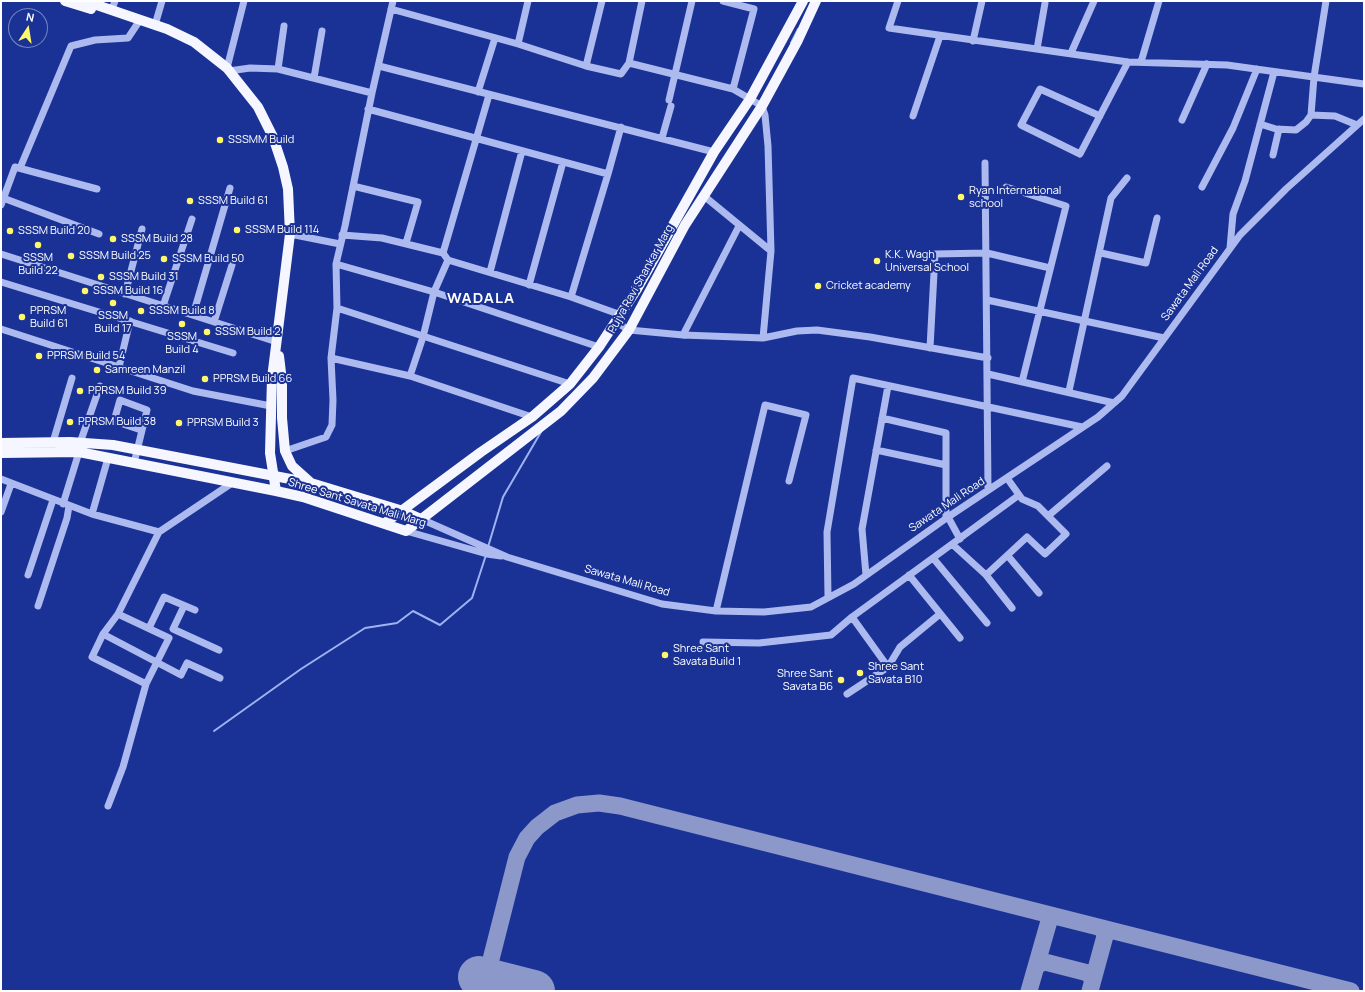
<!DOCTYPE html>
<html>
<head>
<meta charset="utf-8">
<style>
  body { margin:0 }
  #map { position:relative; width:1365px; height:992px; overflow:hidden; background:#1a3295; font-family:Manrope,sans-serif }
  canvas { display:block }
  .frame { position:absolute; inset:0; border:2px solid #fff; pointer-events:none }
  .north { position:absolute; left:8px; top:8px; width:40px; height:40px; box-sizing:border-box; background:#1a3295; border:1px solid #7684bf; border-radius:50%; rotate:12deg; font-size:11px; font-weight:700; line-height:16px; text-align:center; color:#fff }
  .north::after { content:''; display:block; margin:auto; width:14px; height:18px; background:#fff86b; clip-path:polygon(50% 0,100% 100%,50% 72%,0 100%) }
</style>
</head>
<body>
<div id="map">
<canvas width="1365" height="992"></canvas>
<div class="frame"></div>
<div class="north">N</div>
</div>
<script>
const c = document.querySelector('canvas').getContext('2d');
c.lineJoin = 'round';
const shape = rows => new Path2D(rows.map(r => 'M' + r).join(''));
function stroke(path, color, width, dash) { c.strokeStyle = color; c.lineWidth = width; c.lineCap = dash ? 'butt' : 'round'; c.setLineDash(dash || []); c.stroke(path); }
function drawText(font, color, halo, rows, align = 'center') {
  c.font = font + ' Manrope,sans-serif'; c.lineWidth = 4; c.setLineDash([]); c.textBaseline = 'middle'; c.strokeStyle = halo; c.fillStyle = color; for (const [text, x, y, turn = 0] of rows) {
    c.save(); c.translate(x, y); c.rotate((+turn || 0) * Math.PI / 180); c.textAlign = isNaN(turn) ? turn : align; if (halo) c.strokeText(text, 0, 0); c.fillText(text, 0, 0); c.restore();
  }
}
const stream = shape([
  [791,43,798,29],
  [488,547,503,497,541,432],
  [214,731,301,669,365,628,397,623,413,611,440,625,472,598,486,555]
]);
const taxiway = shape([
  [1037,965,1045,962,1088,973,1093,980],
  [486,979,517,857,527,838,537,827,555,813,577,805,599,803,620,806,1351,991],
  [1029,991,1049,921,1046,914],
  [1090,991,1105,936,1102,928]
]);
const runway = shape([
  [479,977,534,991]
]);
const minor = shape([
  [723,1,754,9,733,89],
  [898,1,889,28,1128,62,1227,65,1364,84],
  [112,9,115,1],
  [391,9,518,44,528,1],
  [155,25,162,1],
  [973,41,982,1],
  [518,44,586,66,602,1],
  [1037,49,1045,3],
  [1071,53,1094,1],
  [1141,62,1159,1],
  [629,63,642,1],
  [379,66,714,152],
  [586,66,621,74,629,63,733,89,762,106,765,115,768,146,771,251],
  [227,68,244,1],
  [278,69,284,26],
  [229,71,250,68,278,69,372,93],
  [314,78,322,31],
  [478,92,495,38],
  [669,100,692,1],
  [368,109,608,174,621,127],
  [1311,115,1335,116,1357,125],
  [913,116,940,36],
  [1100,116,1040,89,1021,125,1080,154,1128,62],
  [1182,120,1207,64],
  [1260,124,1276,129,1296,130,1306,122,1311,115,1314,77,1326,1],
  [662,138,671,106],
  [1273,155,1279,129],
  [985,163,988,490],
  [20,168,71,46,95,40,128,38,140,20],
  [353,186,418,202,406,243],
  [1006,187,1066,206,1022,382],
  [1202,187,1233,128,1257,69],
  [3,198,99,234],
  [1,205,15,167,97,189],
  [290,234,340,244],
  [342,235,382,238,443,253,489,95],
  [1230,248,1233,214,1245,181,1274,72],
  [443,253,448,260,571,297,621,315],
  [1101,253,1146,263,1157,218],
  [1,254,277,342],
  [336,264,434,292,599,347],
  [490,272,522,151],
  [1,282,233,353],
  [529,285,563,162],
  [125,294,142,229],
  [571,297,608,174],
  [987,300,1164,338],
  [163,306,192,219],
  [337,308,570,384],
  [193,315,230,188],
  [214,322,232,265],
  [616,322,629,330,683,335,763,338,771,251,704,196],
  [1,329,193,391,271,406],
  [683,335,739,226],
  [763,338,797,331,817,330,870,337,988,358],
  [930,348,935,254,987,253,1050,268],
  [331,358,410,376,532,417],
  [119,367,130,321],
  [988,374,1114,403],
  [410,376,423,337,434,292,448,260],
  [1069,391,1111,198,1127,178],
  [882,418,946,433,946,518],
  [53,442,72,378],
  [876,450,946,465],
  [285,451,326,437,332,425,333,400,331,358,337,308,336,264,345,226,372,93,393,1],
  [134,463,147,410,120,400,114,421,141,430],
  [1007,478,1022,499,1038,506,1066,534,1045,554,1027,537,986,575,952,544,1019,495],
  [1,479,92,514,159,532],
  [63,504,79,452,80,443,100,386],
  [1,512,11,484],
  [92,514,108,458],
  [1048,516,1107,466],
  [948,517,960,539],
  [421,519,507,557,662,604,716,611,764,612,811,607,854,584,948,517,1098,417,1122,396,1240,235,1286,189,1364,119],
  [406,531,487,554,501,556],
  [1008,556,1039,593],
  [933,558,987,623],
  [28,575,53,500],
  [866,575,862,529,888,386],
  [909,575,960,638],
  [986,575,1012,608],
  [828,597,827,532,853,378,1082,427],
  [38,606,67,518,69,506],
  [184,606,173,629,219,650],
  [716,611,765,405,806,415,789,481],
  [118,614,103,634,92,657,146,684,169,638,118,614,159,532,232,483],
  [149,628,164,597,195,610],
  [103,634,181,675,187,663,220,678],
  [703,642,759,643,831,635,852,617],
  [888,667,852,617,952,544],
  [847,694,888,667,900,647,940,614],
  [108,806,123,767,146,684]
]);
const major = shape([
  [65,1,91,9],
  [85,1,167,29,194,42,227,68,258,107,273,137,283,167,288,189,290,234,272,378,270,453,276,491,303,497,406,531,561,411,593,378,629,330,685,225,762,106,798,40,816,1],
  [279,356,282,381,282,418,285,451,292,466,311,483,403,511,421,519],
  [1,443,70,442,113,445,311,483],
  [1,453,79,452,276,491],
  [385,523,481,452,532,417,570,384,599,347,637,289,714,152,750,99,803,1]
]);
const markers = [
  [220,140,4,"#fff86b"],
  [961,197,4,"#fff86b"],
  [190,201,4,"#fff86b"],
  [237,230,4,"#fff86b"],
  [10,231,4,"#fff86b"],
  [113,239,4,"#fff86b"],
  [38,245,4,"#fff86b"],
  [71,256,4,"#fff86b"],
  [164,259,4,"#fff86b"],
  [877,261,4,"#fff86b"],
  [101,277,4,"#fff86b"],
  [818,286,4,"#fff86b"],
  [85,291,4,"#fff86b"],
  [113,303,4,"#fff86b"],
  [141,311,4,"#fff86b"],
  [22,317,4,"#fff86b"],
  [182,324,4,"#fff86b"],
  [207,332,4,"#fff86b"],
  [39,356,4,"#fff86b"],
  [97,370,4,"#fff86b"],
  [205,379,4,"#fff86b"],
  [80,391,4,"#fff86b"],
  [70,422,4,"#fff86b"],
  [179,423,4,"#fff86b"],
  [665,655,4,"#fff86b"],
  [860,673,4,"#fff86b"],
  [841,680,4,"#fff86b"]
];
const poiNames = [
  ["SSSMM Build",228,140],
  ["Ryan International",969,191],
  ["school",969,204],
  ["SSSM Build 61",198,201],
  ["SSSM Build 114",245,230],
  ["SSSM Build 20",18,231],
  ["SSSM Build 28",121,239],
  ["K.K. Wagh",885,255],
  ["Universal School",885,268],
  ["SSSM Build 25",79,256],
  ["SSSM",38,258,"center"],
  ["Build 22",38,271,"center"],
  ["SSSM Build 50",172,259],
  ["SSSM Build 31",109,277],
  ["Cricket academy",826,286],
  ["SSSM Build 16",93,291],
  ["PPRSM",30,311],
  ["Build 61",30,324],
  ["SSSM Build 8",149,311],
  ["SSSM",113,316,"center"],
  ["Build 17",113,329,"center"],
  ["SSSM Build 2",215,332],
  ["SSSM",182,337,"center"],
  ["Build 4",182,350,"center"],
  ["PPRSM Build 54",47,356],
  ["Samreen Manzil",105,370],
  ["PPRSM Build 66",213,379],
  ["PPRSM Build 39",88,391],
  ["PPRSM Build 38",78,422],
  ["PPRSM Build 3",187,423],
  ["Shree Sant",673,649],
  ["Savata Build 1",673,662],
  ["Shree Sant",868,667],
  ["Savata B10",868,680],
  ["Shree Sant",833,674,"right"],
  ["Savata B6",833,687,"right"]
];
const streetNames = [
  ["Pujya Ravi Shankar Marg",641,279,-61],
  ["Sawata Mali Road",1190,284,-54],
  ["Shree Sant Savata Mali Marg",357,503,17],
  ["Sawata Mali Road",947,505,-34],
  ["Sawata Mali Road",627,581,16]
];
const districtNames = [
  ["WADALA",481,299]
];
stroke(stream, '#9fb2f2', 2);
stroke(taxiway, '#8c98ca', 17);
stroke(runway, '#8c98ca', 42);
stroke(minor, '#acbaf0', 7);
stroke(major, '#f5f6ff', 10);
for (const [x, y, r, color] of markers) { const dot = new Path2D(); dot.arc(x, y, r, 0, 2 * Math.PI); c.fillStyle = color; c.fill(dot); stroke(dot, '#1a3295', 1.5); }
drawText('11px', '#fff', '#1a3295', poiNames, 'left');
drawText('11px', '#fff', '#1a3295', streetNames);
c.letterSpacing = '1px';
drawText('bold 15px', '#fff', '#1a3295', districtNames);
c.letterSpacing = '0px';
</script>
</body>
</html>
